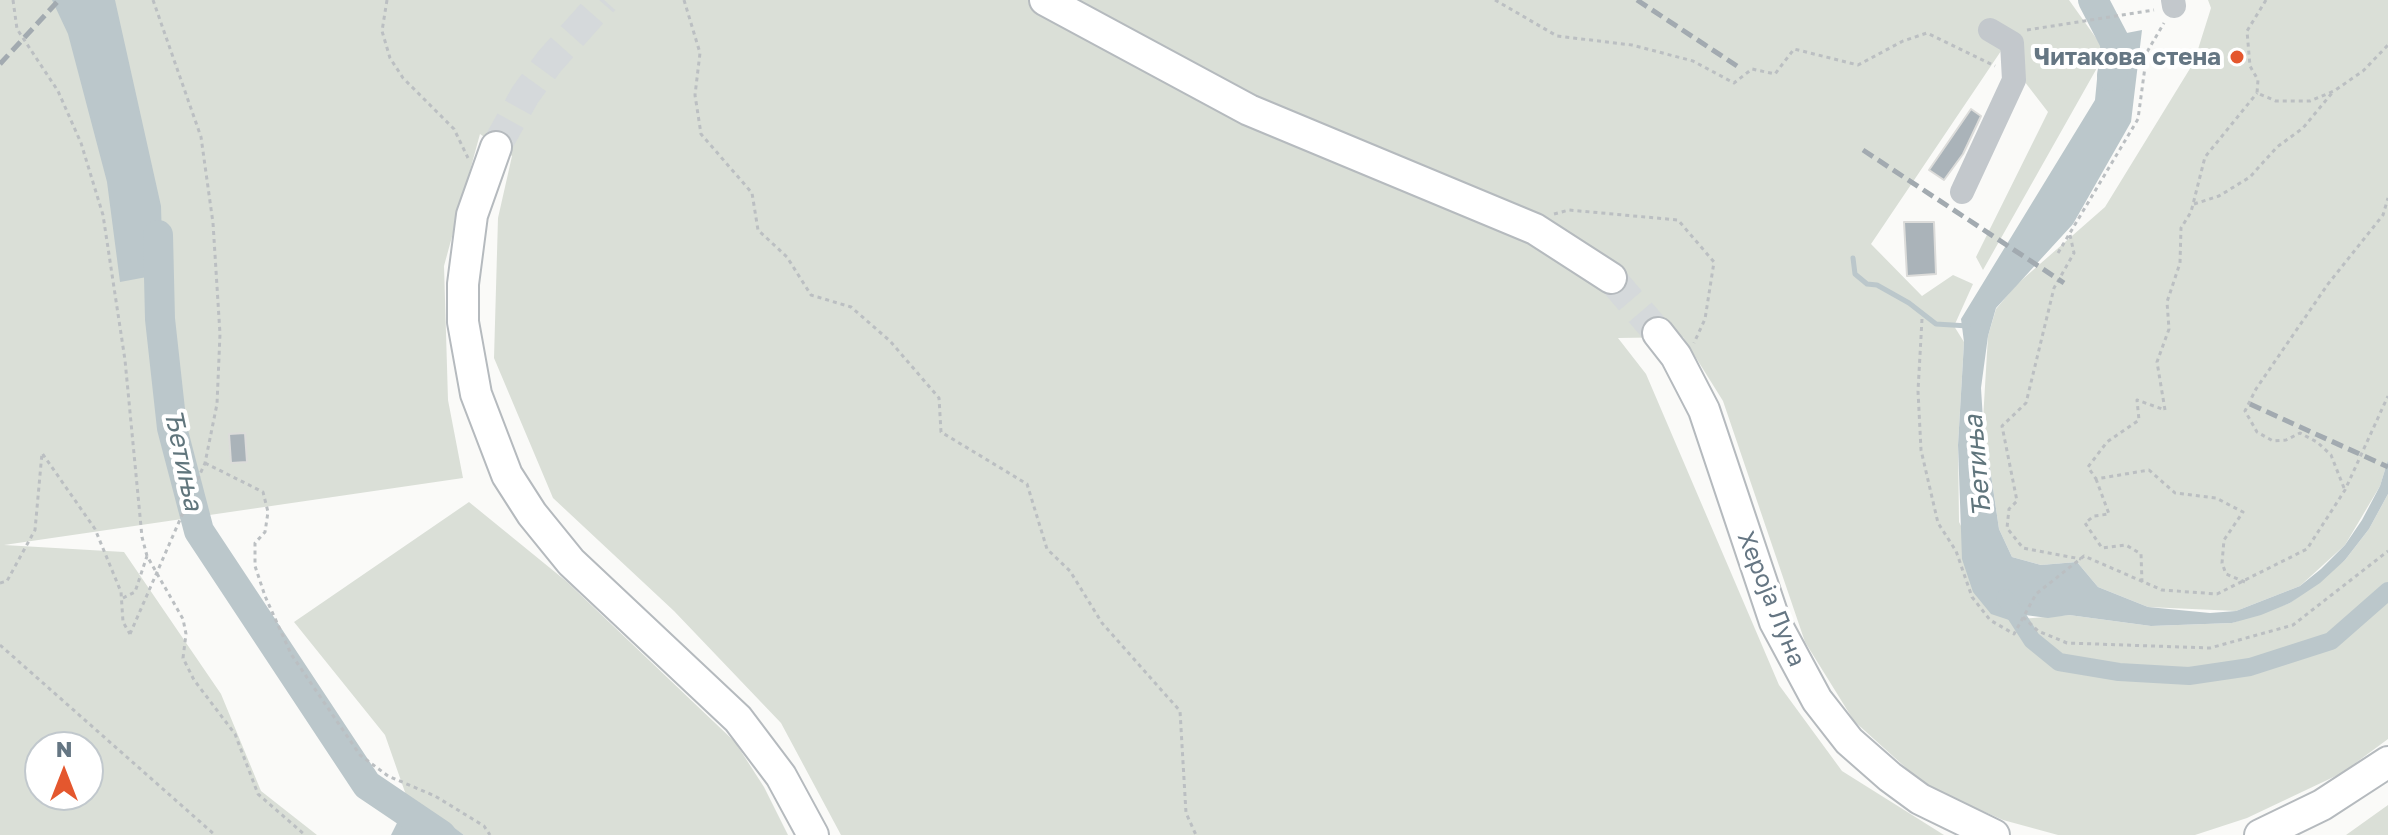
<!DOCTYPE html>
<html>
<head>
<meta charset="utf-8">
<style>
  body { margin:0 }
  #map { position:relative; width:2388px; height:835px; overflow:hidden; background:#fafaf8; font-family:"Golos Text",sans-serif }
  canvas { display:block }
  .north { position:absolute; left:24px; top:731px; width:80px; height:80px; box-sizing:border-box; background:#fff; border:2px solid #c1c8cd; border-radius:50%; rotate:0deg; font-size:22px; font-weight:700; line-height:32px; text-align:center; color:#657683 }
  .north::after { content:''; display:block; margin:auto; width:28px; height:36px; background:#e4572e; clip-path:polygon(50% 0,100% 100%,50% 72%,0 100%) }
</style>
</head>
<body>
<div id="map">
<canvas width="2388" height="835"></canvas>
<div class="north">N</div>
</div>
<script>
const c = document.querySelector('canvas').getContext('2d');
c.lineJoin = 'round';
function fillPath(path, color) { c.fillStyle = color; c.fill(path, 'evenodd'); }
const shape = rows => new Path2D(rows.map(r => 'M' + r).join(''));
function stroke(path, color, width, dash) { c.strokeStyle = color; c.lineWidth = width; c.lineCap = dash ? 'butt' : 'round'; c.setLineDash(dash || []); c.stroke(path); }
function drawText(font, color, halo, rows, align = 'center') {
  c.font = font + ' "Golos Text",sans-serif'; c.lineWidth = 8; c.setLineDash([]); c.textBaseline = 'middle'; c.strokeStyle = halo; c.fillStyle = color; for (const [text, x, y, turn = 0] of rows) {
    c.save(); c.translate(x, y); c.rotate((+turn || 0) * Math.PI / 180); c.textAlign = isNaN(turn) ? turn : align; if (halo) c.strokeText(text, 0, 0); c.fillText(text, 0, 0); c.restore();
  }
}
const green = shape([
  [0,0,2069,0,2106,52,1983,270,1976,257,2048,112,2001,51,1871,244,1922,296,1953,275,1973,284,1955,324,1944,324,1954,326,1964,342,1958,445,1959,522,2009,620,2069,615,2151,626,2232,623,2290,603,2345,560,2369,529,2388,494,2388,739,2342,773,2247,818,2195,835,2058,835,2003,820,1926,786,1854,721,1805,642,1723,401,1683,337,1618,338,1646,374,1779,685,1842,771,1944,835,841,835,781,723,674,611,553,498,494,358,498,218,512,156,480,134,444,266,448,400,463,478,4,545,124,552,221,694,261,791,317,835,0,835],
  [40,747,88,747,88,795,40,795],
  [2208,0,2388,0,2388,460,2380,486,2345,545,2300,586,2236,611,2148,607,2098,587,2077,562,2041,565,2012,557,1999,529,1983,420,1988,336,1996,309,2016,285,2105,207,2194,62,2211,8],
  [469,502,566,581,735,742,764,787,788,835,464,835,406,795,385,735,294,622],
  [2388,805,2388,835,2346,835]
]);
const water = shape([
  [52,0,115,0,161,206,163,274,120,282,107,182,68,34],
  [2142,30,2131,122,2073,224,1996,308,1988,336,1981,388,1983,420,1999,529,2012,557,2041,565,2077,562,2098,587,2148,607,2210,613,2236,611,2300,586,2321,569,2345,545,2362,520,2380,486,2388,460,2388,494,2369,529,2345,560,2320,583,2290,603,2261,615,2232,623,2151,626,2069,615,2048,618,2025,615,2009,620,1991,614,1973,592,1962,559,1958,445,1964,342,1961,319,2095,100,2101,38],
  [406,795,437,815,464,835,391,835,405,807]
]);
const stream = shape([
  [1853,258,1855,274,1867,284,1877,285,1909,303,1936,324,1968,326]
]);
const canal = shape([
  [2005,598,2032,640,2059,662,2119,672,2189,676,2250,667,2331,641,2388,591]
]);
const river = shape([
  [2093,0,2117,46,2112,76],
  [158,235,160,319,172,428,199,531,367,785,441,835]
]);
const building = shape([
  [1971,109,1981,116,1963,154,1944,180,1929,170,1971,109],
  [1904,222,1934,222,1936,274,1907,276,1904,222],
  [245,433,247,462,231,463,229,434,245,433]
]);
const majorTunnel = shape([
  [496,147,525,95,549,62,604,0],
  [1611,278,1658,333]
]);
const path = shape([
  [13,0,17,29,58,91,81,143,103,215,125,360,142,537,147,556,183,619,186,634,183,658,194,680,235,734,258,794,305,835],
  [153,0,201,137,213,223,220,334,217,404,205,463,196,483],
  [387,0,382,31,390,58,403,78,454,129,468,158],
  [684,0,700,53,695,95,701,134,752,193,758,230,787,257,811,295,851,307,890,341,939,398,941,432,1027,484,1047,549,1070,571,1102,623,1180,711,1186,813,1196,835],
  [1495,0,1557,36,1632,45,1693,61,1734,83,1752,69,1775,74,1794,49,1858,65,1903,41,1927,33,1995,66],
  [2266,0,2247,31,2250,66,2258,80,2257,93,2276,101,2310,101,2334,91,2363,71,2388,45],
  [2027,30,2154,10],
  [2194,204,2219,196,2250,177,2277,147,2303,128,2332,93],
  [1554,214,1569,210,1678,220,1714,262,1705,319,1694,343],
  [2070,235,2074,253,2054,288,2026,403,2002,426,2017,501,2009,509,2007,528,2023,548,2081,559],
  [2058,253,2138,119,2147,52,2164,23],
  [1922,319,1918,391,1921,450,1938,523,1956,551,1972,597,1990,620,2014,634,2036,594,2084,556,2162,590,2217,594,2307,549,2345,490,2388,396],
  [205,463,263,492,268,512,265,532,255,543,255,566,265,596,291,654,360,755,388,776,435,796,484,826,490,835],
  [2096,479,2109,514,2094,516,2085,523,2102,548,2126,545,2141,554,2142,582],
  [2344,488,2331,455,2317,442,2300,433,2286,440,2273,441,2257,432,2245,411,2256,389,2328,284,2383,215,2388,198],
  [2245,582,2226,574,2222,563,2224,540,2243,512,2216,498,2175,493,2149,470,2096,479,2088,467,2107,442,2139,420,2137,400,2165,410,2157,362,2169,329,2167,302,2180,263,2181,228,2191,212,2205,157,2257,93],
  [0,583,7,581,35,530,42,453,95,529,121,592,123,622,130,634],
  [123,598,135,592,147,556],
  [2023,617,2038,631,2067,643,2210,648,2293,625,2388,551],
  [0,645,215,835]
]);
const minor = shape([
  [2173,0,2174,6],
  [1962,192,2014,80,2012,43,1990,30]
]);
const major = shape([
  [1045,0,1249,110,1535,229,1611,278],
  [496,147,472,215,463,284,463,322,476,394,507,475,532,514,571,562,738,719,781,776,813,835],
  [1658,333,1676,356,1704,410,1775,622,1817,700,1849,741,1890,777,1920,799,1994,835],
  [2260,835,2322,805,2388,762]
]);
const rail = shape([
  [1637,0,1737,66],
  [0,64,59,0],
  [1863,150,2064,283],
  [2250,404,2388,467]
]);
const pathBridge = shape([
  [130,634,196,483]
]);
const markers = [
  [2237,57,8,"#e4572e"]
];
const poiNames = [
  ["Читакова стена",2221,57]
];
const streetNames = [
  ["Хероја Луна",1771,599,68]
];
const waterNames = [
  ["Ђетиња",183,460,78],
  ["Ђетиња",1978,466,-95]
];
fillPath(green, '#dadfd7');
fillPath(water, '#bbc7cb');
stroke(stream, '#bbc7cb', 5);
stroke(canal, '#bbc7cb', 18);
stroke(river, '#bbc7cb', 30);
fillPath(building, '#aab3b9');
stroke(building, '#dcdcda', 2);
stroke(majorTunnel, '#d5d9db', 30, [30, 15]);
stroke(major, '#b5babe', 34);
stroke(path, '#bbbfc2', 3, [4, 4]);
stroke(minor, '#c3c8cc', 24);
stroke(major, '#fff', 30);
stroke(rail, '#a2aab0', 5, [12, 6]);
stroke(pathBridge, '#bbbfc2', 3, [4, 4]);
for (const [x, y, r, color] of markers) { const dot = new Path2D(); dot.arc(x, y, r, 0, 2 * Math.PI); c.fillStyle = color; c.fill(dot); stroke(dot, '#fff', 3); }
drawText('bold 24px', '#657683', '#fff', poiNames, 'right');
drawText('24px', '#657683', '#fff', streetNames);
drawText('italic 26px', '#60757c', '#fff', waterNames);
</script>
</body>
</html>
